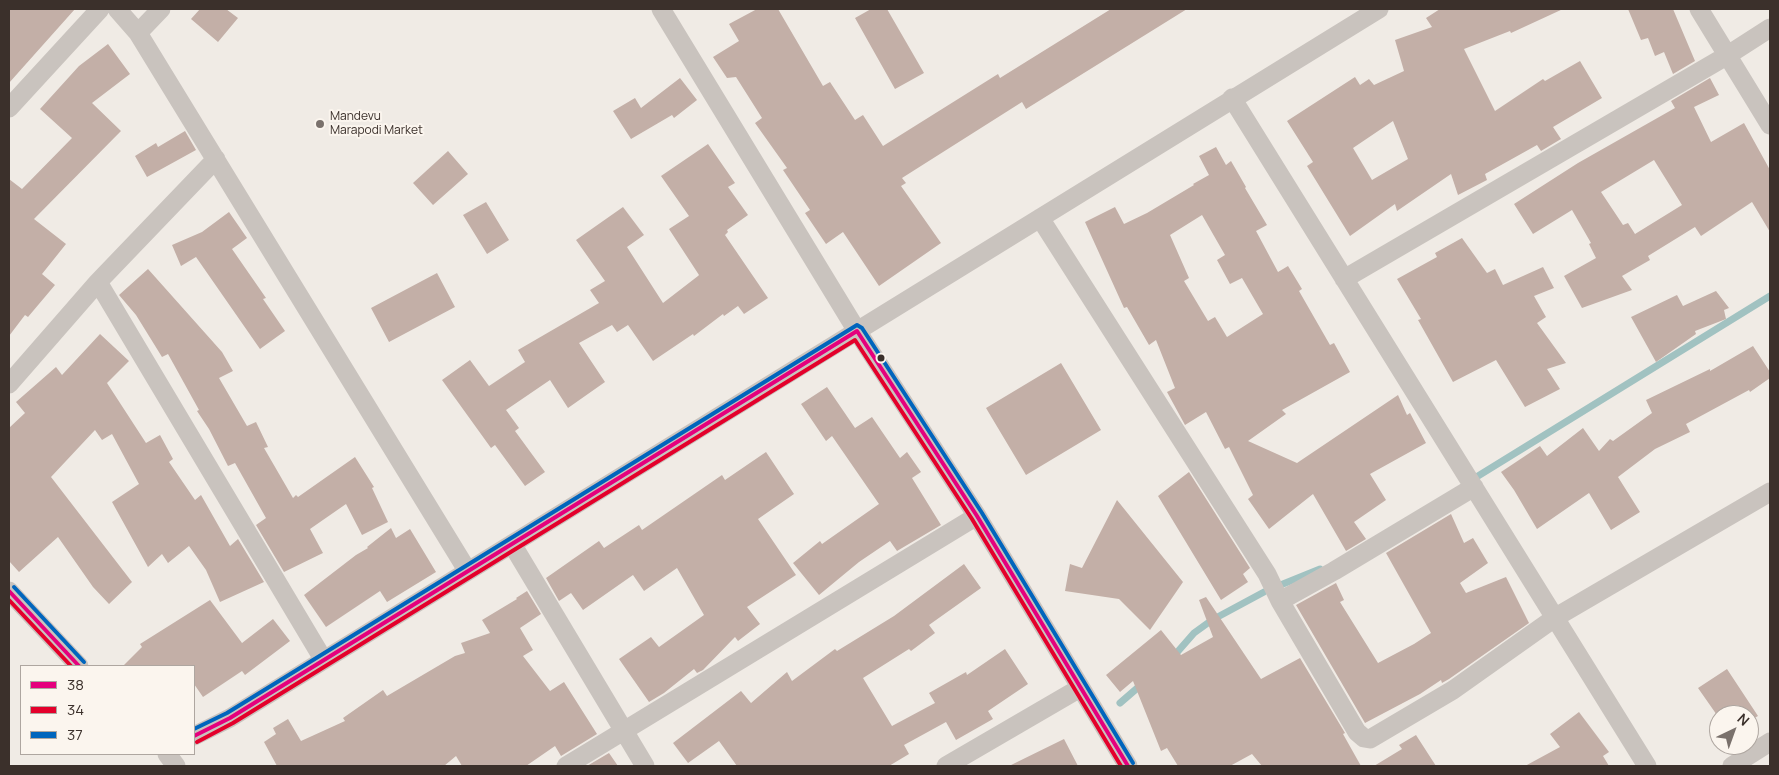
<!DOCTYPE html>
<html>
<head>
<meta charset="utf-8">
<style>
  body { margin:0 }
  #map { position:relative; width:1779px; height:775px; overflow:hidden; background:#f0ebe5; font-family:Manrope,sans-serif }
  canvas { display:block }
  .frame { position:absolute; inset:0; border:10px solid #3b302b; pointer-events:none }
  .legend { position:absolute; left:20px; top:665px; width:175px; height:90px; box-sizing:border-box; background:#fbf5ee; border:1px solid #aea6a0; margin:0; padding:6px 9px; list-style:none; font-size:15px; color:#3b302b }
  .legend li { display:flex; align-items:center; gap:10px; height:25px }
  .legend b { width:25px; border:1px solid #aea6a0 }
  .north { position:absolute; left:1709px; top:705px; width:50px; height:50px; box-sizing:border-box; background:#fbf5ee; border:1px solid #aea6a0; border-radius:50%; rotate:42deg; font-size:14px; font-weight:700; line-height:20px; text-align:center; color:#3b302b }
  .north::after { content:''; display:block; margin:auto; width:18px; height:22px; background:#7a716c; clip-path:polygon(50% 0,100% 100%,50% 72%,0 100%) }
</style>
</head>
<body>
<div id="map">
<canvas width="1779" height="775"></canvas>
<div class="frame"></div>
<ul class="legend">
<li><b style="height:6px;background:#e5007d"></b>38</li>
<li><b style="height:6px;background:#e4002b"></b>34</li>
<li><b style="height:6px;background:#0065bd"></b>37</li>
</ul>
<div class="north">N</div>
</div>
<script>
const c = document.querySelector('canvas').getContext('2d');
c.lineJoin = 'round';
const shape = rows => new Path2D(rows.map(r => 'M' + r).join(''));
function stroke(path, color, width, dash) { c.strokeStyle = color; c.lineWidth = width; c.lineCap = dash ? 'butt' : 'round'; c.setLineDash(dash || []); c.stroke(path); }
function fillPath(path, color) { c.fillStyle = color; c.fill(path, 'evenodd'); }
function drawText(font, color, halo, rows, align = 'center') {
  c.font = font + ' Manrope,sans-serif'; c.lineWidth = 4; c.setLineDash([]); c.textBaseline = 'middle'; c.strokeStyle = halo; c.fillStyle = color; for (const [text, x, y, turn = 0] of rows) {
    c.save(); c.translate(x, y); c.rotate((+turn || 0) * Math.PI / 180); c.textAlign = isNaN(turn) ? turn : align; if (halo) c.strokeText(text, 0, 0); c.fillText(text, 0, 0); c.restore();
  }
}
const stream = shape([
  [1478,476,1770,296],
  [1278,586,1320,569],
  [1173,657,1194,633,1212,620,1264,592],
  [1120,703,1142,684]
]);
const building = shape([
  [9,9,75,9,9,83],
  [200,9,226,9,238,18,218,42,191,19],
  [757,9,778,9,823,86,830,82,855,120,863,115,883,146,998,74,1000,78,1111,9,1187,9,1026,109,1022,102,902,178,906,183,901,186,941,243,879,286,843,232,826,244,805,213,810,210,783,170,787,168,755,123,762,118,736,77,727,78,713,57,739,41,729,24],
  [871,9,887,9,924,73,895,89,855,18],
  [1440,9,1563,9,1511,33,1510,31,1464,49,1495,111,1543,79,1545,81,1580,61,1602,98,1553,127,1561,139,1541,151,1537,145,1485,174,1487,180,1458,195,1451,174,1397,211,1395,204,1350,236,1307,166,1313,162,1287,121,1355,77,1360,85,1369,79,1374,85,1404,71,1395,40,1432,27,1426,18],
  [1393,121,1408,159,1372,180,1353,148],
  [1628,9,1673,9,1695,61,1673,74,1664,52,1655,56,1648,38,1641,40],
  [108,44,130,74,92,103,121,131,34,219,66,244,42,274,55,285,28,317,25,315,9,336,9,179,22,189,72,138,40,109,79,66],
  [680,78,697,100,674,118,672,115,631,139,613,111,635,98,641,108],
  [1710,78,1719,95,1694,107,1711,142,1744,123,1770,170,1770,232,1752,202,1701,236,1695,227,1648,256,1650,260,1622,276,1632,290,1582,308,1564,276,1596,258,1589,244,1591,243,1572,210,1533,234,1514,204,1578,163,1675,108,1671,101],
  [1654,160,1682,205,1635,234,1628,223,1623,225,1601,192],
  [185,131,196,150,147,177,135,156,156,143,158,147],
  [708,144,735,183,728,187,748,215,727,230,728,232,725,235,768,298,744,314,738,306,724,316,723,314,694,336,693,334,653,361,628,325,617,332,612,325,579,343,605,382,568,408,550,380,506,410,519,428,515,431,545,472,525,486,495,445,491,448,442,380,470,360,489,386,525,362,518,350,599,303,590,290,605,281,576,240,623,207,644,235,627,247,663,303,698,276,699,275,669,229,689,216,661,176],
  [1216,147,1226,165,1231,161,1246,187,1245,188,1267,225,1256,231,1278,272,1288,266,1302,289,1299,291,1330,345,1334,343,1350,372,1282,410,1286,414,1248,441,1297,463,1398,395,1407,415,1410,413,1426,443,1370,474,1386,500,1354,522,1366,539,1346,551,1313,494,1269,529,1248,499,1253,495,1229,447,1225,449,1206,412,1185,425,1167,392,1175,388,1156,340,1149,345,1127,307,1124,308,1085,222,1115,207,1124,224,1147,213,1194,185,1193,184,1209,175,1199,156],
  [1202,215,1225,255,1217,260,1230,284,1242,278,1263,314,1227,337,1215,317,1208,321,1184,281,1189,278,1170,235],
  [448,151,468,174,433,205,413,183],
  [486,202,509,240,487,254,463,215],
  [229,212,247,238,232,249,266,298,263,299,285,331,260,349,196,257,181,266,172,245,202,232],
  [1462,238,1487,273,1495,269,1503,285,1543,267,1554,288,1534,296,1546,317,1537,323,1566,363,1547,369,1560,389,1525,407,1496,360,1453,382,1418,320,1421,319,1397,279,1437,257,1435,253],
  [148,269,222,352,233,371,219,378,247,426,256,422,268,447,264,448,293,498,296,495,298,497,355,457,374,487,372,488,388,522,362,535,346,504,310,529,323,553,284,572,256,525,266,518,235,463,228,466,209,429,197,411,199,410,168,354,162,357,136,315,119,295],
  [437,273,455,307,389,342,371,308],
  [1716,291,1729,308,1724,310,1726,319,1695,331,1696,334,1656,362,1631,317,1677,295,1683,306],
  [100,334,129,361,107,383,146,443,160,435,173,459,169,462,195,500,201,495,230,546,238,539,264,582,220,602,206,570,189,546,168,563,162,554,148,567,112,502,139,484,112,434,102,440,95,430,51,477,132,582,109,604,93,587,58,537,19,572,9,561,9,428,25,413,16,402,56,367,62,375],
  [1753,346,1770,372,1770,378,1750,392,1749,390,1686,424,1690,432,1655,449,1618,477,1640,512,1611,530,1589,493,1537,529,1514,490,1501,472,1540,446,1547,456,1583,428,1599,451,1610,439,1613,441,1652,413,1646,400,1710,369,1710,371],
  [1061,363,1101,430,1026,475,986,408],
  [827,387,855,428,872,417,900,458,907,452,921,472,912,478,941,525,897,551,890,541,859,562,819,595,793,563,820,541,822,544,879,504,832,436,826,441,801,404],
  [766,452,794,494,758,519,796,575,747,607,760,624,738,641,735,637,703,670,697,673,694,669,664,693,649,702,619,659,651,637,659,647,704,615,677,568,644,591,633,575,583,610,571,593,559,601,546,578,599,541,604,548,639,525,642,530,722,475,725,480],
  [1189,472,1250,568,1243,574,1248,582,1221,600,1158,496],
  [1117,500,1183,582,1150,630,1119,599,1065,591,1070,564,1082,568],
  [1451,514,1464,543,1473,538,1488,563,1460,583,1466,593,1506,577,1529,623,1449,679,1442,683,1441,680,1420,694,1365,723,1296,605,1336,583,1344,600,1340,602,1378,663,1414,644,1431,633,1386,553],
  [391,528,396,538,410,529,436,572,387,602,380,591,326,627,304,595,356,555,368,548,367,547],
  [964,564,981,588,929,625,935,633,911,651,909,649,863,678,892,726,935,703,929,693,966,672,967,675,1005,649,1028,684,988,711,993,719,956,740,946,722,904,745,909,754,889,766,737,766,719,741,688,763,673,743,741,691,751,703,787,672,792,681,835,649,837,651,894,616],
  [527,591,541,614,520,628,533,650,523,656,550,691,564,682,597,734,561,756,555,746,526,766,462,766,456,756,444,766,277,766,264,742,276,734,273,728,288,719,301,741,345,721,343,718,383,690,387,696,455,656,465,653,461,643,490,633,482,620,517,599,516,598],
  [1206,597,1261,679,1300,658,1345,733,1343,734,1361,766,1262,766,1252,754,1230,766,1178,766,1167,748,1161,751,1133,681,1120,692,1106,675,1161,630,1181,655,1213,637,1199,600],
  [210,600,242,643,273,619,290,641,245,675,242,671,203,697,194,684,194,666,123,666,142,647,140,644],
  [1727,669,1758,716,1749,721,1749,715,1719,715,1719,718,1698,688],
  [1579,712,1609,752,1603,756,1609,766,1525,766,1560,747,1550,734],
  [1416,735,1436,766,1374,766,1402,749,1399,745],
  [1064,739,1078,766,1009,766],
  [609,753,618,766,587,766]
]);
const street = shape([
  [117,9,138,33,467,570],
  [661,9,857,331,1379,9],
  [1699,9,1770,125],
  [138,33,161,9],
  [1232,98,1647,766],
  [9,108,100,9],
  [1040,218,1267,574,1280,601,1334,571,1474,487],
  [1344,279,1728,55,1770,28],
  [98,282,323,659],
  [9,384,98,282,216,159],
  [512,544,645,766],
  [9,591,79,666],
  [1280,601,1357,732,1364,738,1370,739,1453,690,1556,617,1770,492],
  [194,736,230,718,857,331,977,516,1128,766],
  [167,754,176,766],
  [566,766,977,516],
  [946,766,1080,688],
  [1732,766,1770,742]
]);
const bus1 = shape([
  [9,591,79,666],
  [194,736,230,718,857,331,977,516,1128,766]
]);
const bus2 = shape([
  [9,600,71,666],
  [197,742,233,723,855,340,972,519,1121,766]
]);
const bus3 = shape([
  [14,587,84,662],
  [194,729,227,713,857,325,862,328,982,513,1133,763]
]);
const markers = [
  [320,124,5,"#7a716c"],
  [881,358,4.5,"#3b302b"]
];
const poiNames = [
  ["Mandevu",330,117],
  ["Marapodi Market",330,131]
];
stroke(stream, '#a1c2c1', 7);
fillPath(building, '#c3afa7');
stroke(street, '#c9c3be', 19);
stroke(bus1, '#e5007d', 4);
stroke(bus2, '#e4002b', 4);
stroke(bus3, '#0065bd', 4);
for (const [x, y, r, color] of markers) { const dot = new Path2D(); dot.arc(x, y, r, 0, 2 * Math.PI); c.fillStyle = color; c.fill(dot); stroke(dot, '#fbf5ee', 2); }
drawText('12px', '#3b302b', '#fbf5ee', poiNames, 'left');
</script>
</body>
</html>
